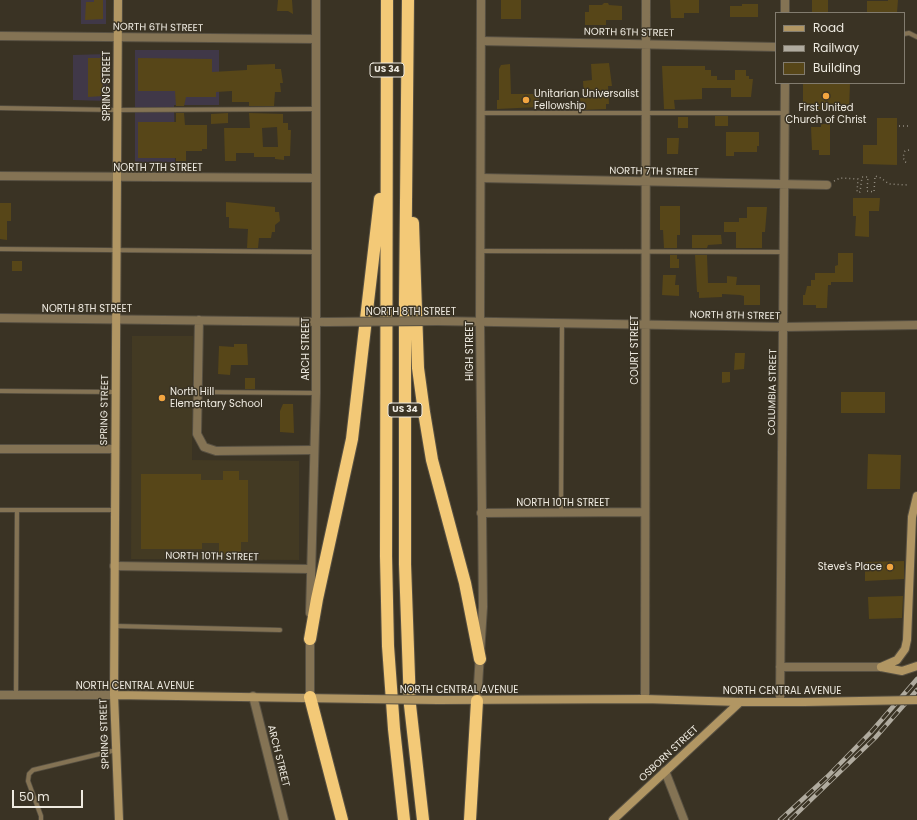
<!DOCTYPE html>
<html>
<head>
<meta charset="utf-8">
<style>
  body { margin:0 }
  #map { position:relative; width:917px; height:820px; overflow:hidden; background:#3a3324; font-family:Poppins,sans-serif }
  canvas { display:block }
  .legend { position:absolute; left:775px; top:12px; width:130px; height:72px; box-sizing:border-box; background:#3a3324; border:1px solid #827c6f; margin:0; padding:5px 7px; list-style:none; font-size:12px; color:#eeeae0 }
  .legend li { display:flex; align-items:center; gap:8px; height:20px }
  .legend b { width:20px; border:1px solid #827c6f }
  .scale { position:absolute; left:12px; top:790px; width:71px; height:18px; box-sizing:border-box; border:2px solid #eeeae0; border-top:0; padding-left:5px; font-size:12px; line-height:14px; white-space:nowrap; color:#eeeae0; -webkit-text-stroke:3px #3a3324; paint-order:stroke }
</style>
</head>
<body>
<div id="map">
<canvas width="917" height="820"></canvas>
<ul class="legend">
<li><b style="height:5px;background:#b19663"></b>Road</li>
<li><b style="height:5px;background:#b0ab9f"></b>Railway</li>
<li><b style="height:11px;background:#574618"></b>Building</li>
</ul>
<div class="scale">50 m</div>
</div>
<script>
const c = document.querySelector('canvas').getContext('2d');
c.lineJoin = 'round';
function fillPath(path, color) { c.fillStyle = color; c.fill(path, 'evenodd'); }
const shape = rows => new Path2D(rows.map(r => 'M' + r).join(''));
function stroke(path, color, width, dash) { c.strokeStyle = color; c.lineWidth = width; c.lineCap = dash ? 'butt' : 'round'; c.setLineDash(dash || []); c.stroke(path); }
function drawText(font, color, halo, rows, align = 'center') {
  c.font = font + ' Poppins,sans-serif'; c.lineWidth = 3; c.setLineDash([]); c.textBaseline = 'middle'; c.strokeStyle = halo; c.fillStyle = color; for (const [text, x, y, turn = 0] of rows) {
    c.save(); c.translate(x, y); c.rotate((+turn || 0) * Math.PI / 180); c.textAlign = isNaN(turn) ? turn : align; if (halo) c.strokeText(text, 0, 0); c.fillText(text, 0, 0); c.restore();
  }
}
const commercial = shape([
  [81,0,106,0,106,24,81,24],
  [135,50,219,50,219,105,174,105,175,162,135,162],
  [108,54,108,101,73,100,73,55]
]);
const built = shape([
  [132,336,193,336,192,460,299,461,299,560,131,559]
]);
const building = shape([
  [94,0,103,0,103,19,85,20,86,2,94,2],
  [278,0,292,0,293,14,288,11,277,11],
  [501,0,521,0,521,19,501,19],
  [670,0,699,0,699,13,684,13,684,18,671,18],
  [812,0,828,0,828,13,812,13],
  [888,0,898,0,897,13,867,13,867,1,888,1],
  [604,3,608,3,609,5,622,6,622,20,606,20,606,25,585,25,585,12,589,12,589,5,602,5],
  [742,4,758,4,758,17,730,17,730,6,742,6],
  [88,58,102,58,103,96,88,97],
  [138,58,212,59,212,72,247,70,247,65,275,64,275,69,281,69,283,83,280,83,281,92,275,92,274,106,249,106,249,102,232,102,232,91,216,92,216,97,186,97,184,106,176,106,175,91,138,91],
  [609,63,612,86,608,86,609,104,606,104,606,109,581,110,580,98,584,98,583,81,592,80,591,64],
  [510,64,511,94,539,94,539,107,497,109,497,100,499,100,499,69,501,65],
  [662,66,705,66,705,70,711,70,711,76,717,76,717,80,735,80,735,70,746,70,746,76,749,76,749,79,753,79,751,97,731,97,731,88,702,88,702,99,674,100,675,109,664,109],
  [803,83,850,83,849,110,803,109],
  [176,113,184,113,185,125,207,125,207,149,202,149,202,151,186,151,186,161,176,161,176,158,138,158,138,122,176,122],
  [228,113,228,123,211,124,211,114],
  [249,113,283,114,283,123,288,123,288,130,291,130,290,156,284,156,284,160,275,159,275,157,254,157,254,153,236,153,236,161,225,161,224,128,250,128],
  [277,127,278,147,263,147,262,128],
  [715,116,728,116,728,126,715,126],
  [678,117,688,117,688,128,678,128],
  [877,118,897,118,897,165,863,164,863,145,877,145],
  [821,124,830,124,830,155,819,155,819,150,812,150,811,127,821,127],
  [726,132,759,132,759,146,757,146,757,152,734,152,734,156,726,156],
  [667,138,679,138,678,154,667,154],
  [853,198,880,198,879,211,869,211,869,237,855,236,856,216,853,216],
  [226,202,275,207,275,212,279,212,280,221,275,225,275,232,272,232,271,238,259,238,258,248,247,248,248,229,229,228,229,217,226,217],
  [0,203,11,203,11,221,7,221,7,240,0,239],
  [660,206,680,206,680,235,677,235,677,248,664,248,663,230,660,230],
  [747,207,767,207,765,232,762,232,762,248,736,248,736,232,724,232,724,222,739,222,739,218,747,218],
  [692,235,721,235,722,244,708,245,707,248,692,248],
  [838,253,853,253,853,282,831,282,831,285,828,285,827,308,816,308,816,305,803,305,803,295,805,295,807,286,811,286,811,280,815,280,815,273,835,273,835,266,838,265],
  [670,255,677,255,677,259,679,259,679,268,670,268],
  [695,255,707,255,708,283,727,283,727,276,737,277,736,285,760,285,760,305,744,305,744,296,740,295,722,294,722,297,699,298,699,292,697,292],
  [12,261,22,261,22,271,12,271],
  [663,275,676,275,675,285,679,285,679,296,662,295],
  [234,344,247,344,248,365,231,365,230,375,218,374,219,346,234,347],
  [735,353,745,353,744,369,734,370],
  [722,372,730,372,730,382,722,383],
  [245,378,255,378,255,389,245,389],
  [841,392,885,392,885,413,841,413],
  [283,404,293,404,294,433,280,432,280,411],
  [868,454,901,455,900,489,867,489],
  [223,471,239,471,239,480,248,480,248,542,241,542,241,554,219,554,219,543,202,543,202,549,141,549,141,474,201,474,201,480,223,480],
  [904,561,904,579,865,581,865,562],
  [903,596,902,618,869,619,868,597]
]);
const path = shape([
  [904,59,908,59],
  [899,126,909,126],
  [909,150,905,151,903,157,905,162,909,163],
  [834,181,840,178,858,179,857,192,860,192,862,177,868,177,867,191,874,192,875,176,881,178,889,184,909,185]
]);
const service = shape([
  [904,34,909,33,917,37],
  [0,108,117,110,317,109],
  [481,113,785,113],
  [0,249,316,252],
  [481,251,784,252],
  [0,391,115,392],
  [198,392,316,393],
  [0,510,114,510],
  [561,512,562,323],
  [115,626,280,630],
  [16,695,17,510],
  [41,820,41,816,28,781,29,774,33,770,116,750]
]);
const minor = shape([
  [785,13,785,0],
  [0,36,316,39],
  [481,41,776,47],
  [0,176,316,178],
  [481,178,827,185],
  [0,318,327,322],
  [199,320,197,434,204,447,216,451,313,450],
  [437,321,783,327,917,325],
  [0,449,115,449],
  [481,513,644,512],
  [114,566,310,569],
  [780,667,881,667],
  [253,696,284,820],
  [645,699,646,0],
  [780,702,785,83],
  [665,771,684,820]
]);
const tertiary = shape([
  [310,613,316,393,316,0],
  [310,635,310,697],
  [0,695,114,695],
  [477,701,483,607,480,322,481,0]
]);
const secondary = shape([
  [118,0,114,695,119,820],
  [881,667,897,660,905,649,907,640,912,517,917,496],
  [881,667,902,671,917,666],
  [114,695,366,699],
  [438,700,645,699,740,702,804,702],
  [613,820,740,702]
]);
const motorway = shape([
  [387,0,386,556,388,646,394,729,404,820],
  [408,0,405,303,405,564,410,705,423,820],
  [413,223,418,368,424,412,432,460,465,583,480,659],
  [310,639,317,599,352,439,380,199],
  [310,697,342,820],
  [470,820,477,701]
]);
const rail = shape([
  [780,820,827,777,871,732,917,679],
  [790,820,875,738,917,690]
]);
const minorBridge = shape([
  [327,322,437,321]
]);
const secondaryBridge = shape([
  [366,699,438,700],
  [804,702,917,700]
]);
const markers = [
  [826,96,4,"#f2a540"],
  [526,100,4,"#f2a540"],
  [162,398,4,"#f2a540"],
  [890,567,4,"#f2a540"]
];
const shields = [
  [387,70,34],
  [405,410,34]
];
const shieldNames = [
  ["US 34",387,70],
  ["US 34",405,410]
];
const streetNames = [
  ["NORTH 6TH STREET",158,28,1],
  ["NORTH 6TH STREET",629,33,1],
  ["SPRING STREET",107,86,-90],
  ["NORTH 7TH STREET",158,168],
  ["NORTH 7TH STREET",654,172,1],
  ["NORTH 8TH STREET",87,309],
  ["NORTH 8TH STREET",411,312],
  ["NORTH 8TH STREET",735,316,1],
  ["ARCH STREET",306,349,-90],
  ["COURT STREET",635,350,-90],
  ["HIGH STREET",470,351,-90],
  ["COLUMBIA STREET",773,392,-89],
  ["SPRING STREET",105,410,-89],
  ["NORTH 10TH STREET",563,503],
  ["NORTH 10TH STREET",212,557,1],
  ["NORTH CENTRAL AVENUE",135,686],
  ["NORTH CENTRAL AVENUE",459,690],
  ["NORTH CENTRAL AVENUE",782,691],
  ["SPRING STREET",105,734,-92],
  ["OSBORN STREET",669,754,-43],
  ["ARCH STREET",278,756,76]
];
const poiNames = [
  ["Unitarian Universalist",534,94],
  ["Fellowship",534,106],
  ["First United",826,108,"center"],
  ["Church of Christ",826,120,"center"],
  ["North Hill",170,392],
  ["Elementary School",170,404],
  ["Steve's Place",882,567,"right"]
];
fillPath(commercial, '#403848');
fillPath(built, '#433a23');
fillPath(building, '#574618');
stroke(service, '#575042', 5.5);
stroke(minor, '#575042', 10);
stroke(tertiary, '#575042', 10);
stroke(secondary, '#575042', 10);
stroke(motorway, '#575042', 14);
stroke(path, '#918b7f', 1.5, [1, 3]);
stroke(service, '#847354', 4);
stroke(minor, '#847354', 8);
stroke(tertiary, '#847354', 8);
stroke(secondary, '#b19663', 8);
stroke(motorway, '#f3c977', 12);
stroke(rail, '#b0ab9f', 4.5);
stroke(rail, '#3a3324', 3, [9]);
stroke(minorBridge, '#575042', 10, []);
stroke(secondaryBridge, '#575042', 10, []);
stroke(minorBridge, '#847354', 8);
stroke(secondaryBridge, '#b19663', 8);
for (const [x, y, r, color] of markers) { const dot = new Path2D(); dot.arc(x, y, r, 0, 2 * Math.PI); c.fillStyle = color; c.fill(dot); stroke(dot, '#3a3324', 1.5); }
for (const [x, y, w] of shields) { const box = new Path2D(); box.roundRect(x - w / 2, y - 7, w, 14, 3); c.fillStyle = '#3a3324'; c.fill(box); stroke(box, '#eeeae0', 1); }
drawText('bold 9px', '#eeeae0', null, shieldNames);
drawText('10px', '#eeeae0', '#3a3324', streetNames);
drawText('10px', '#eeeae0', '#3a3324', poiNames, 'left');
</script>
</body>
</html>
